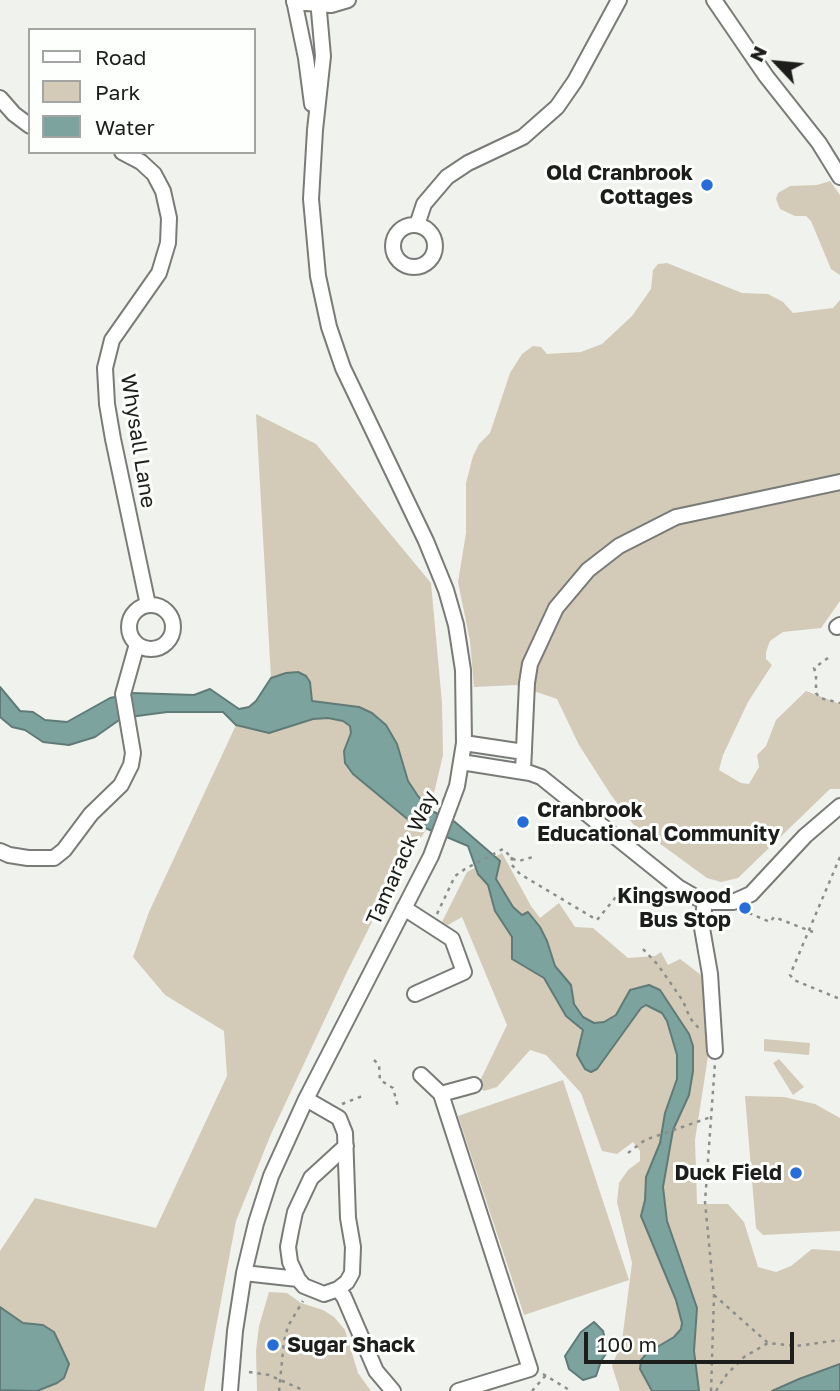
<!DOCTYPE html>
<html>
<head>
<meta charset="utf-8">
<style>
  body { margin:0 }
  #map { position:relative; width:840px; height:1391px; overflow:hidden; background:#eff2ed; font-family:"Golos Text",sans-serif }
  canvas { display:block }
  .legend { position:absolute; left:28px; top:28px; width:228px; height:126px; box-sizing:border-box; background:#fdfffc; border:2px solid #a3a5a2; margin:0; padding:9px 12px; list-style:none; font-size:21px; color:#1d1e1c }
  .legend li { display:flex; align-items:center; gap:14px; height:35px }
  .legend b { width:35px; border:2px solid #a3a5a2 }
  .north { position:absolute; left:742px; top:28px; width:70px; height:70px; -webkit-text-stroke:5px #fdfffc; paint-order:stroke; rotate:296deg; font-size:19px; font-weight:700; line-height:28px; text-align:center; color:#1d1e1c }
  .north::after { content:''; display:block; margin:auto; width:24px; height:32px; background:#1d1e1c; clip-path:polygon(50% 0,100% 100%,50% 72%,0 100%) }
  .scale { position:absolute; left:584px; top:1332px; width:210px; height:32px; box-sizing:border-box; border:4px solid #1d1e1c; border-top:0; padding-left:9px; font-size:21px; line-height:24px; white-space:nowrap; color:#1d1e1c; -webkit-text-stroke:5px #fdfffc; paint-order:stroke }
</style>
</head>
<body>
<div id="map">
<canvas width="840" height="1391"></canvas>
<ul class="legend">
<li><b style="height:9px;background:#fff"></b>Road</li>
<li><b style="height:19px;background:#d3cbb8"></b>Park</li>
<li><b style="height:19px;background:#7da39e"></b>Water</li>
</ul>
<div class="north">N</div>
<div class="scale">100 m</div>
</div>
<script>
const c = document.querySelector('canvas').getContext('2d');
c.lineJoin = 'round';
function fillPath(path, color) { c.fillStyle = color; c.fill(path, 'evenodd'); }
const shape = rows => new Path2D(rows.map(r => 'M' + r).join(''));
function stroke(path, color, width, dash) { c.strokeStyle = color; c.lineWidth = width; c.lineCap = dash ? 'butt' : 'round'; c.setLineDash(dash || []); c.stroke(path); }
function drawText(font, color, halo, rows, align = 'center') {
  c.font = font + ' "Golos Text",sans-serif'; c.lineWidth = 6; c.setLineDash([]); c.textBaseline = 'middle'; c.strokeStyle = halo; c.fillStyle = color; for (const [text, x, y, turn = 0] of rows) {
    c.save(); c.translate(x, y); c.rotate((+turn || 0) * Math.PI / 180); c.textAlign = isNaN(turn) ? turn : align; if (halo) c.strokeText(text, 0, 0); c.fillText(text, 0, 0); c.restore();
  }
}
const green = shape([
  [830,181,840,195,840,275,831,269,811,221,806,216,795,216,780,209,776,199,778,193,790,186,817,185],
  [667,263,742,293,768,294,783,302,793,313,833,308,840,300,840,601,821,628,783,632,770,641,766,652,766,659,772,665,748,702,723,755,719,770,741,783,749,784,759,767,757,755,766,746,776,720,806,691,840,704,840,789,830,789,738,878,721,882,707,878,633,824,611,795,579,745,557,699,516,685,474,687,470,641,458,582,466,533,466,483,473,456,479,444,490,433,510,373,522,354,533,346,541,347,547,354,581,352,602,344,632,316,651,289,653,270,658,264],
  [256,414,316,444,431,583,442,703,443,755,430,810,408,781,397,744,359,707,312,701,310,682,286,673,271,678],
  [328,718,343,721,350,726,351,733,344,751,348,769,404,817,426,830,392,882,347,972,271,1134,236,1221,204,1391,37,1391,57,1383,64,1378,69,1364,54,1332,43,1325,23,1323,0,1307,0,1251,35,1198,156,1228,227,1076,224,1031,165,995,133,957,149,912,236,725,262,732,305,720],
  [502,853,531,906,540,918,559,903,575,927,593,928,628,958,655,956,661,952,668,965,680,959,705,978,709,1050,695,1140,697,1204,728,1204,744,1222,758,1267,776,1272,791,1266,812,1249,840,1251,840,1364,772,1391,620,1391,612,1366,622,1341,632,1263,617,1202,619,1183,628,1170,640,1161,640,1151,633,1142,617,1154,602,1151,581,1093,546,1055,530,1050,497,1087,484,1091,478,1085,507,1025,462,917,448,925,442,922,467,872],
  [764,1039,810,1043,809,1055,764,1051],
  [779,1059,804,1087,793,1095,773,1063],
  [563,1080,629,1280,524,1315,458,1116],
  [745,1096,784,1097,815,1104,840,1118,840,1231,763,1235,756,1228],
  [269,1292,287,1293,301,1303,323,1310,334,1317,345,1330,358,1373,371,1391,257,1391,256,1351,259,1326]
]);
const water = shape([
  [298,672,306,676,310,682,312,701,359,707,372,713,386,725,397,744,408,781,418,796,430,810,455,822,500,861,496,879,513,907,522,915,528,912,540,927,547,941,555,966,571,985,574,1004,583,1017,594,1023,604,1022,616,1015,630,990,649,985,660,990,689,1034,693,1046,693,1071,689,1095,673,1130,663,1187,667,1221,697,1308,694,1351,699,1391,652,1391,640,1369,641,1360,647,1353,674,1337,681,1329,682,1323,676,1300,641,1216,645,1200,646,1177,660,1143,665,1113,677,1079,677,1055,667,1021,662,1013,646,1005,641,1008,597,1069,591,1072,585,1069,577,1055,583,1030,566,1016,544,978,512,959,512,937,495,911,488,885,478,874,468,846,411,822,353,774,345,763,344,751,351,733,350,726,343,721,328,718,313,719,269,733,236,725,223,712,167,712,122,718,95,737,69,745,43,742,25,730,12,727,0,717,0,687,20,711,33,712,45,720,67,722,110,698,133,693,194,695,210,689,239,709,249,707,256,701,271,678,286,673,298,672],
  [0,1307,23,1323,43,1325,54,1332,69,1364,64,1378,57,1383,37,1391,0,1390,0,1307],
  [594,1322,603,1331,608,1351,601,1361,596,1376,583,1380,569,1369,565,1356,581,1332,594,1322],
  [840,1364,840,1391,772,1391,799,1379,840,1364]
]);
const path = shape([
  [828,658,814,668,816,674,816,693,820,698,840,703],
  [512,857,511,864,520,874,597,920,625,886],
  [840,857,790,975,794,980,840,999],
  [749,913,770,922,774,917,813,932],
  [437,914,455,876,465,869,503,849,513,859,519,861,533,857],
  [643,949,658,965,683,1001,690,1018,701,1031],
  [374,1060,379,1065,380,1080,393,1088,398,1107],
  [342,1104,365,1095],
  [628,1153,645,1140,711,1117],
  [714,1295,768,1343,796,1346,840,1340],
  [249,1372,269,1375,305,1391],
  [543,1374,571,1391],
  [279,1391,284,1341,288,1326,303,1301],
  [532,1391,546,1375],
  [711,1391,714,1295,705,1202,715,1063],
  [716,1391,727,1374,744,1357,768,1343]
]);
const minor = shape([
  [294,0,306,58,312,104],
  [714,0,766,76,819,143,840,177],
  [294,2,331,5,348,0],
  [0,98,14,114,30,126],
  [122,152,141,162,154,174,163,191,169,218,168,243,159,273,112,340,105,368,107,404,113,439,148,605],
  '393 246a21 21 0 1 1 42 0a21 21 0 1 1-42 0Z',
  [417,225,424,204,447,177,468,163,523,137,557,107,575,81,619,0],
  '129 627a22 22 0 1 1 44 0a22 22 0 1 1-44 0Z',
  [837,627,840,625],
  [464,743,524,752],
  [461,762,530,773,541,777,678,887,697,898,713,902,733,902,751,894,805,836,840,806],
  [523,771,527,683,530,664,556,608,588,570,619,546,676,517,840,482],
  [0,851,9,855,28,858,54,858,64,850,91,814,121,785,131,765,133,753,123,694,137,644],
  [705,900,702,928,710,974,715,1051],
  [404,908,452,939,464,972,415,994],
  [421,1075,441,1094,530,1369,458,1391],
  [441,1094,474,1085],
  [306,1099,339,1118,345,1133,348,1218,353,1247,352,1273,347,1282,338,1289,324,1294,304,1286,298,1279,290,1262,288,1247,291,1231,295,1212,311,1178,346,1146],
  [244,1273,298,1279],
  [338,1289,344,1297,376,1371,393,1391],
  [230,1391,235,1331,244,1273,256,1223,271,1176,306,1099,431,856,457,786,464,743,463,670,456,625,446,590,426,541,343,368,329,327,318,276,311,199,315,130,323,56,318,0]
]);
const markers = [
  [707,185,7,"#266dd9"],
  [523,822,7,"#266dd9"],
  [745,908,7,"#266dd9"],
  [796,1173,7,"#266dd9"],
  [273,1345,7,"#266dd9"]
];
const poiNames = [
  ["Old Cranbrook",693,173],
  ["Cottages",693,197],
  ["Cranbrook",537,810,"left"],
  ["Educational Community",537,834,"left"],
  ["Kingswood",731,896],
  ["Bus Stop",731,920],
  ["Duck Field",782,1173],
  ["Sugar Shack",287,1345,"left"]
];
const streetNames = [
  ["Whysall Lane",138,441,81],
  ["Tamarack Way",402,858,-66]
];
fillPath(green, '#d3cbb8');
fillPath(water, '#7da39e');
stroke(water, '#607b77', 2);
stroke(minor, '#787b77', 18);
stroke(path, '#8c8e8b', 2.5, [3.5, 5]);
stroke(minor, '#fff', 14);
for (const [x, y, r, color] of markers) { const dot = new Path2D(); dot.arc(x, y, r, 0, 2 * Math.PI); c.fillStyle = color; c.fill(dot); stroke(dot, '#fdfffc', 2.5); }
drawText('bold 21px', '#1d1e1c', '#fdfffc', poiNames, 'right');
drawText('21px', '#1d1e1c', '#fdfffc', streetNames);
</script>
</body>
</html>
